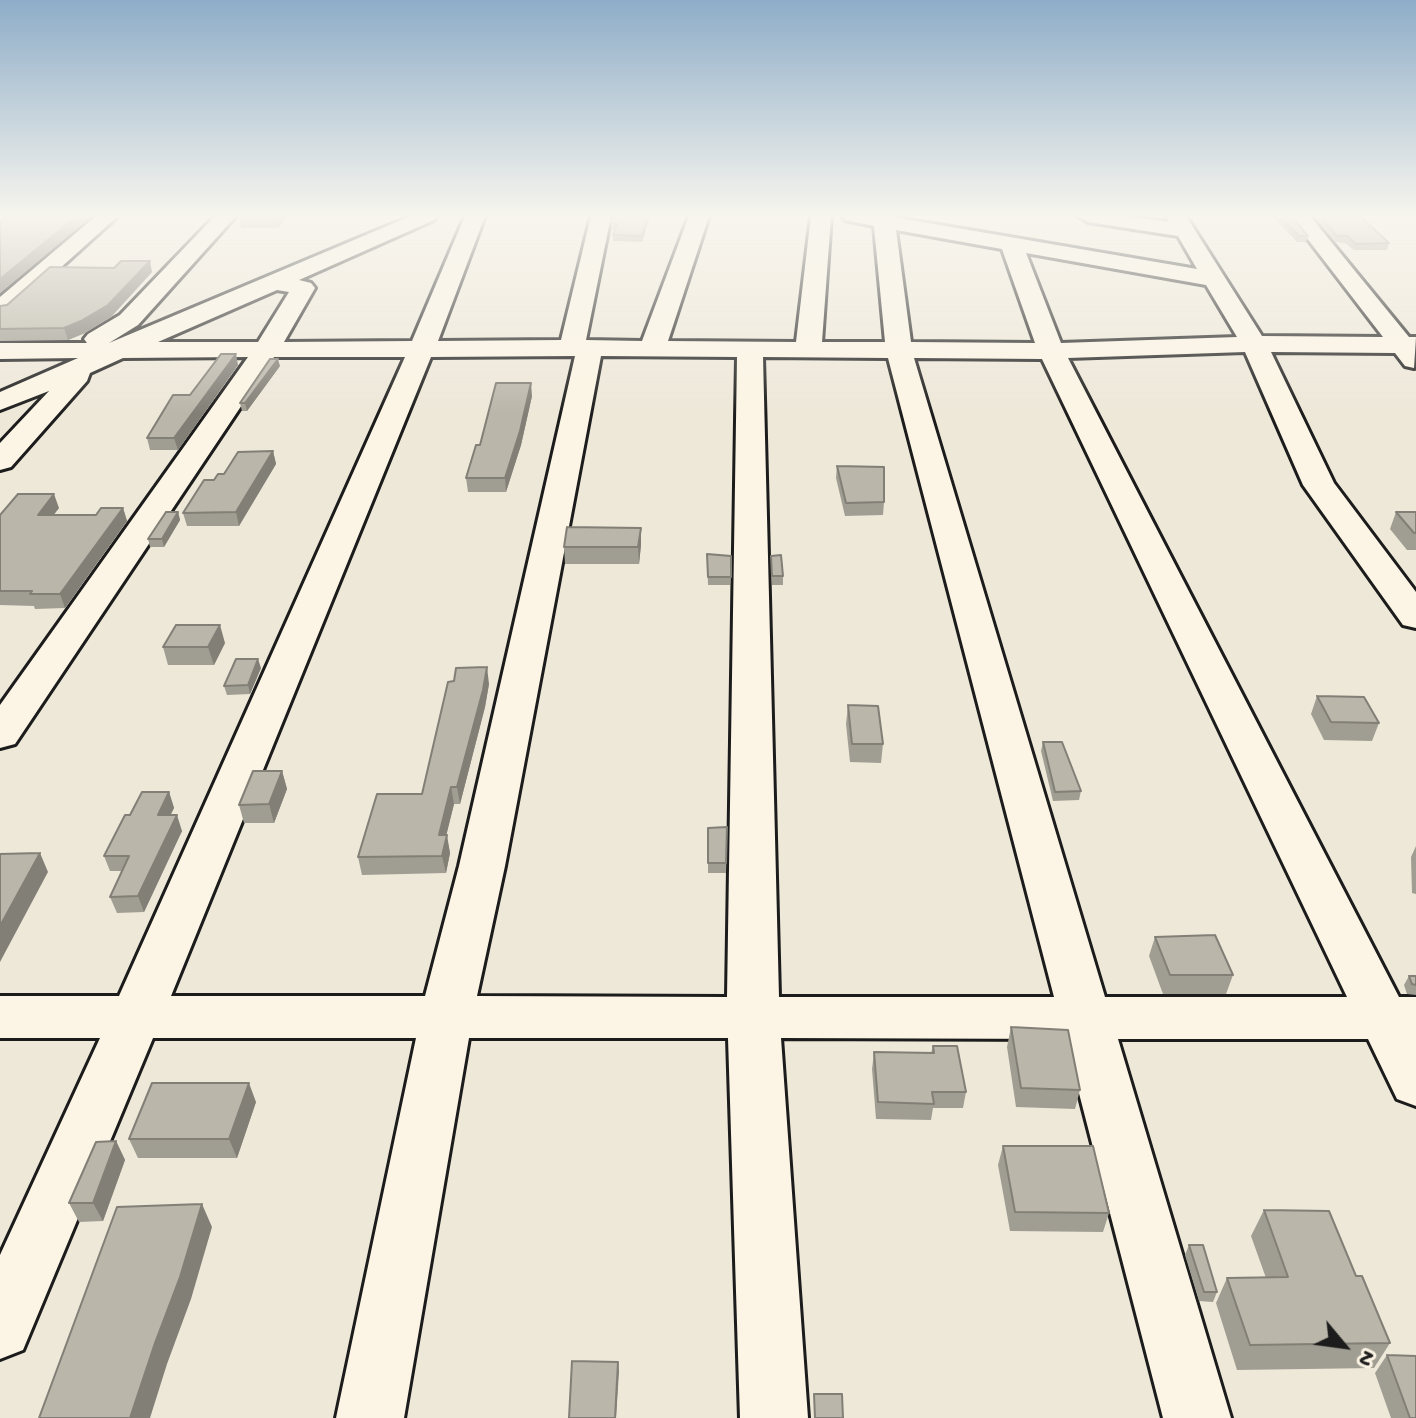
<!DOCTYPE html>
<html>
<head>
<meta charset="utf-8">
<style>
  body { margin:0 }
  #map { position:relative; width:1416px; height:1418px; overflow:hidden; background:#eee8d9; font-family:"Gochi Hand",sans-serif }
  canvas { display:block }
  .north { position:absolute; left:1304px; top:1306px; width:80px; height:80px; -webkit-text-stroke:6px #fcf5e5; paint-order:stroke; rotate:119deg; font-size:22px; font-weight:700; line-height:32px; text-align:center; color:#1c1c1c }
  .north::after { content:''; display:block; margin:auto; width:28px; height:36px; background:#1c1c1c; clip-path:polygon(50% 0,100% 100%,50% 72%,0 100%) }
</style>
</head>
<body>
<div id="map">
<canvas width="1416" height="1418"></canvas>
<div class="north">N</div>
</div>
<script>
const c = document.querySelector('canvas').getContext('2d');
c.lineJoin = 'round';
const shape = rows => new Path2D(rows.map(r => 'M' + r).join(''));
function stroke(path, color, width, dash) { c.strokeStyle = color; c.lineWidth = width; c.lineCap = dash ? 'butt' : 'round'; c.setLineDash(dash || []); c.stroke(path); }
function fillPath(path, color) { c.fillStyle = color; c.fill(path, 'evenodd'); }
const minor = shape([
  [96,216,118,216,9,314,0,316,0,297,96,216],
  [215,216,236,216,138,325,109,343,411,216,437,216,434,220,299,280,311,283,315,288,284,342,412,341,465,216,485,216,438,341,561,340,591,216,611,216,586,340,642,341,689,216,709,216,668,341,796,342,811,216,831,216,822,342,885,342,874,226,845,220,842,216,887,216,1197,269,1178,236,1088,222,1078,216,1125,216,1169,222,1166,216,1186,216,1262,336,1383,337,1290,216,1310,216,1409,337,1416,337,1414,368,1405,366,1395,353,1271,352,1334,483,1416,592,1416,628,1403,625,1303,485,1245,352,1068,358,1399,997,1416,997,1416,1106,1397,1099,1368,1039,1118,1039,1231,1418,1163,1418,1065,1039,781,1038,808,1418,740,1418,728,1038,469,1038,404,1418,336,1418,416,1038,153,1038,23,1350,0,1359,0,1255,100,1038,0,1038,0,996,119,996,405,357,274,357,15,744,0,748,0,705,248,357,123,358,90,373,87,381,11,467,0,470,0,443,49,391,0,410,0,392,78,358,0,359,0,343,87,343,84,339,88,334,120,315,215,216],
  [896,230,1002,249,1035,343,911,342,896,230],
  [1026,253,1206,285,1237,337,1061,343,1026,253],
  [277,290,289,292,258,342,158,342,277,290],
  [575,356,459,866,425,996,171,996,431,357,575,356],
  [601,356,737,357,727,997,477,996,505,866,601,356],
  [763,357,888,358,1054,997,779,997,763,357],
  [914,358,1042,359,1347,997,1105,997,914,358]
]);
const wall = shape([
  [288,216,278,228,241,228,239,217],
  [614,216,650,216,642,242,613,241,613,235,615,230,611,230,611,223],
  [1273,216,1292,216,1308,236,1306,242,1297,242,1273,217],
  [1315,216,1360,216,1389,243,1387,250,1354,250,1345,243,1336,242,1315,217],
  [152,272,111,317,85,333,68,340,0,341,0,306],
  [238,365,178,450,150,450,147,438,190,395],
  [280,366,247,411,242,411,240,403],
  [532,396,521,445,506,492,468,492,466,478,480,445],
  [273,451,276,464,239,526,187,526,183,513,214,480],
  [837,466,884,502,883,515,845,516,836,478],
  [59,508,53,515,96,515,123,508,127,521,65,608,35,609,34,606,0,605,0,515],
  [178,512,180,520,164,547,150,547,148,539],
  [1396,512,1416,512,1416,550,1407,550,1390,529],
  [641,545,639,564,565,564,564,547],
  [707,554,731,556,730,585,708,585],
  [771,556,783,576,783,585,772,585],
  [225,643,214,665,168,665,163,647],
  [261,668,250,694,227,695,224,686],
  [489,684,485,707,460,804,454,804,446,835,450,853,446,873,362,875,358,857,422,794],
  [1317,696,1379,723,1372,741,1324,740,1311,714],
  [848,705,883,744,881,763,850,762,846,724],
  [1043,742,1081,791,1079,800,1053,801,1041,751],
  [282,771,287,789,274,823,244,823,239,805],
  [169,792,174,808,170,815,182,831,144,912,117,913,110,897,122,871,110,871,104,856,130,815],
  [727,827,726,873,708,873,708,828],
  [1416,846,1416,894,1412,893,1411,857],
  [1155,937,1233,975,1226,994,1163,994,1149,956],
  [1409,976,1416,976,1416,995,1407,994,1404,985],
  [1011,1027,1080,1090,1075,1109,1016,1107,1007,1047],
  [933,1046,966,1092,963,1108,933,1108,931,1120,876,1119,872,1069,874,1052,931,1053],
  [256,1102,237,1158,138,1158,129,1139],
  [116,1141,125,1160,103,1221,79,1222,69,1203],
  [1003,1146,1109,1213,1103,1232,1010,1231,998,1165],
  [1264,1210,1356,1276,1390,1343,1374,1368,1237,1370,1216,1303,1227,1278,1266,1278,1251,1236],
  [1189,1245,1217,1292,1213,1302,1199,1301,1185,1255],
  [1387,1355,1416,1418,1391,1418,1375,1373]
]);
const shadedWall = shape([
  [77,216,92,216,0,293,0,279],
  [277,216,288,216,278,228,276,217],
  [648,216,650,216,642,242,642,236],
  [150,261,152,272,111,317,85,333,68,340,64,328],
  [236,354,238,365,178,450,174,438],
  [278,359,280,366,247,411,245,403],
  [531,383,532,396,521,445,506,492,505,478],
  [273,451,276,464,239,526,236,512],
  [54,494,59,508,43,529,38,515],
  [123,508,127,521,65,608,60,594],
  [178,512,180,520,164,547,162,539],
  [641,528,641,545,639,564,638,547],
  [220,625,225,643,214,665,208,647],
  [258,659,261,668,250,694,248,685],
  [487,667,489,684,485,707,460,804,457,787],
  [282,771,287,789,274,823,269,804],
  [451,787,454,804,442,853,439,835],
  [169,792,174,808,163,831,158,815],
  [177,815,182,831,144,912,138,896],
  [447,835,450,853,446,873,442,856],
  [40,853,48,872,0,962,0,926],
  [249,1083,256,1102,237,1158,229,1139],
  [116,1141,125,1160,103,1221,93,1203],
  [202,1204,212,1227,191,1299,167,1364,150,1418,130,1418],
  [618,1362,619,1371,616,1418,615,1418]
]);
const building = shape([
  [7,216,77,216,0,279,0,221,7,216],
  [240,216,277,216,276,217,239,217,240,216],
  [614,216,648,216,642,236,613,235,617,224,611,223,614,216],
  [1279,216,1292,216,1308,236,1299,236,1279,216],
  [1320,216,1360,216,1389,243,1356,244,1347,236,1337,236,1320,216],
  [121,261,150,261,108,305,81,321,64,328,0,329,0,306,7,305,50,267,114,268,121,261],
  [221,354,236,354,174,438,147,438,173,395,190,395,221,354],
  [270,359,278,359,245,403,240,403,270,359],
  [496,383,531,383,520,431,505,478,466,478,476,445,480,445,496,383],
  [273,451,236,512,183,513,204,480,214,480,218,474,224,474,238,452,273,451],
  [837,466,884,467,884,502,846,503,837,466],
  [18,494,54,494,38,515,96,515,101,508,123,508,60,594,30,594,32,591,0,591,0,515,18,494],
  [166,512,178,512,162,539,148,539,166,512],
  [1396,512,1416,512,1416,533,1414,533,1396,512],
  [567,527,641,528,638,547,564,547,567,527],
  [707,554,731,556,731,577,708,577,707,554],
  [781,555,783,576,772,576,771,556,781,555],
  [176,625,220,625,208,647,163,647,176,625],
  [236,659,258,659,248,685,224,686,236,659],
  [487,667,483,690,457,787,451,787,439,835,447,835,442,856,358,857,377,794,422,794,448,682,454,681,456,668,487,667],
  [1317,696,1364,697,1379,723,1331,722,1317,696],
  [848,705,878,706,883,744,852,744,848,705],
  [1043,742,1062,742,1081,791,1055,792,1043,742],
  [253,771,282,771,269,804,239,805,253,771],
  [142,792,169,792,158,815,177,815,138,896,110,897,129,856,104,856,125,815,130,815,142,792],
  [727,827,726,863,708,863,708,828,727,827],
  [40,853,0,926,0,854,40,853],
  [1215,935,1233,975,1170,975,1155,937,1215,935],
  [1409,976,1416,976,1416,985,1412,984,1409,976],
  [1011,1027,1068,1030,1080,1090,1021,1088,1011,1027],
  [933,1046,957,1046,966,1092,932,1092,934,1104,878,1102,874,1052,934,1053,933,1046],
  [152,1083,249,1083,229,1139,129,1139,152,1083],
  [116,1141,93,1203,69,1203,96,1142,116,1141],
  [1003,1146,1093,1146,1109,1213,1015,1212,1003,1146],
  [202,1204,180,1277,155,1343,130,1418,39,1418,117,1207,202,1204],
  [1264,1210,1329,1211,1356,1276,1362,1276,1390,1343,1250,1345,1227,1278,1288,1277,1264,1210],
  [1189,1245,1203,1245,1217,1292,1204,1292,1189,1245],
  [1387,1355,1416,1356,1416,1418,1410,1418,1387,1355],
  [572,1361,618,1362,615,1418,569,1418,572,1361],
  [814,1394,842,1394,843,1418,815,1418,814,1394]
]);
stroke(minor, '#1c1c1c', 6);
fillPath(minor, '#fcf5e5');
fillPath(wall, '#a09d92');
fillPath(shadedWall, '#827f77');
fillPath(building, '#bab6aa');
stroke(building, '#827f77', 2);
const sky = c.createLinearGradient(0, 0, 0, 414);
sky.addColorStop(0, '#8eadc8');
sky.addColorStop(0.52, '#f7f5ee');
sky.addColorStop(1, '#f7f5ee00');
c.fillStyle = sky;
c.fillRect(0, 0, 1416, 414);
</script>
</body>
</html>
